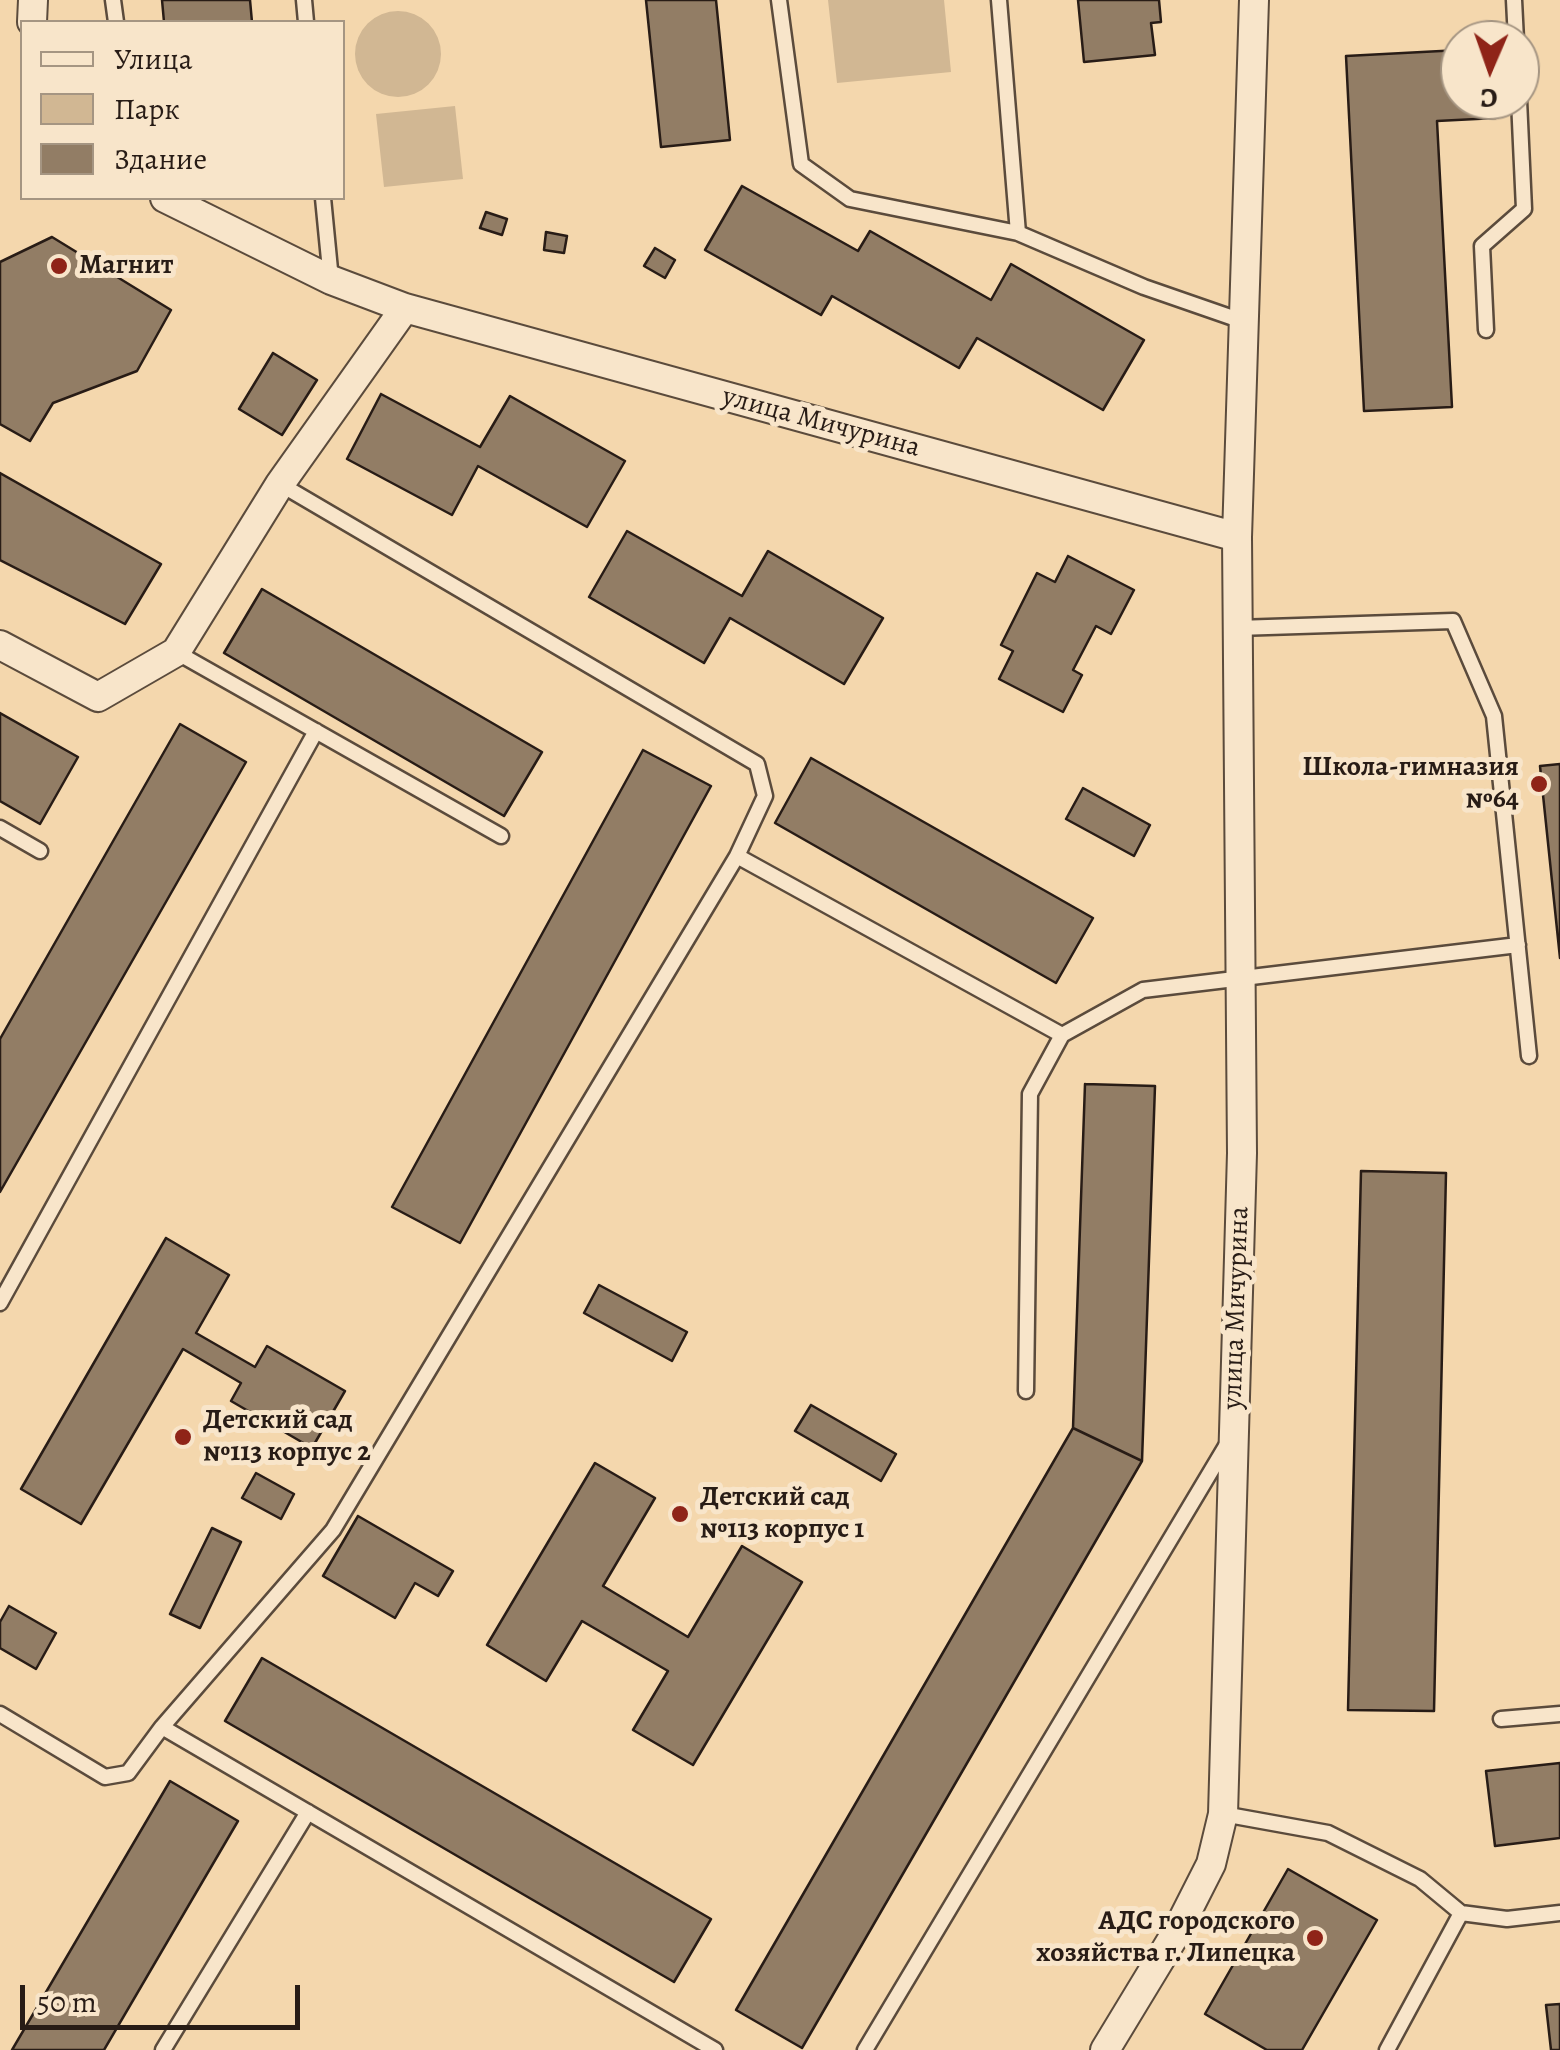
<!DOCTYPE html>
<html>
<head>
<meta charset="utf-8">
<style>
  body { margin:0 }
  #map { position:relative; width:1560px; height:2050px; overflow:hidden; background:#f4d7ad; font-family:Alegreya,serif }
  canvas { display:block }
  .legend { position:absolute; left:20px; top:20px; width:325px; height:180px; box-sizing:border-box; background:#f8e5ca; border:2px solid #a59582; margin:0; padding:12px 18px; list-style:none; font-size:30px; color:#281c16 }
  .legend li { display:flex; align-items:center; gap:20px; height:50px }
  .legend b { width:50px; border:2px solid #a59582 }
  .north { position:absolute; left:1440px; top:20px; width:100px; height:100px; box-sizing:border-box; background:#f8e5ca; border:2px solid #a59582; border-radius:50%; rotate:182deg; font-size:28px; font-weight:700; line-height:40px; text-align:center; color:#281c16 }
  .north::after { content:''; display:block; margin:auto; width:35px; height:45px; background:#8f2418; clip-path:polygon(50% 0,100% 100%,50% 72%,0 100%) }
  .scale { position:absolute; left:20px; top:1985px; width:280px; height:45px; box-sizing:border-box; border:5px solid #281c16; border-top:0; padding-left:12px; font-size:30px; line-height:35px; white-space:nowrap; color:#281c16; -webkit-text-stroke:8px #f8e5ca; paint-order:stroke }
</style>
</head>
<body>
<div id="map">
<canvas width="1560" height="2050"></canvas>
<ul class="legend">
<li><b style="height:12px;background:#f8e5ca"></b>Улица</li>
<li><b style="height:28px;background:#d1b793"></b>Парк</li>
<li><b style="height:28px;background:#927d65"></b>Здание</li>
</ul>
<div class="north">С</div>
<div class="scale">50 m</div>
</div>
<script>
const c = document.querySelector('canvas').getContext('2d');
c.lineJoin = 'round';
function fillPath(path, color) { c.fillStyle = color; c.fill(path, 'evenodd'); }
const shape = rows => new Path2D(rows.map(r => 'M' + r).join(''));
function stroke(path, color, width, dash) { c.strokeStyle = color; c.lineWidth = width; c.lineCap = dash ? 'butt' : 'round'; c.setLineDash(dash || []); c.stroke(path); }
function drawText(font, color, halo, rows, align = 'center') {
  c.font = font + ' Alegreya,serif'; c.lineWidth = 10; c.setLineDash([]); c.textBaseline = 'middle'; c.strokeStyle = halo; c.fillStyle = color; for (const [text, x, y, turn = 0] of rows) {
    c.save(); c.translate(x, y); c.rotate((+turn || 0) * Math.PI / 180); c.textAlign = isNaN(turn) ? turn : align; if (halo) c.strokeText(text, 0, 0); c.fillText(text, 0, 0); c.restore();
  }
}
const green = shape([
  [828,0,944,0,951,72,837,83],
  '355 54a43 43 0 1 1 86 0a43 43 0 1 1-86 0Z',
  [455,106,463,179,384,187,376,114]
]);
const building = shape([
  [162,0,250,0,252,22,164,22,162,0],
  [646,0,716,0,730,140,661,147,646,0],
  [1078,0,1159,0,1161,22,1151,23,1155,55,1084,62,1078,0],
  [1460,50,1460,100,1495,100,1496,118,1437,121,1452,407,1364,411,1346,56,1460,50],
  [742,186,858,251,870,231,991,300,1011,264,1144,340,1103,410,977,338,959,368,832,296,821,315,705,250,742,186],
  [486,212,507,219,502,235,480,228,486,212],
  [546,232,567,236,564,253,544,250,546,232],
  [52,237,171,310,137,371,53,403,30,441,0,424,0,262,52,237],
  [655,248,675,260,665,278,644,266,655,248],
  [273,353,317,380,282,435,239,409,273,353],
  [381,394,480,447,510,396,625,461,587,527,478,466,452,515,347,459,381,394],
  [0,473,161,564,125,624,0,560,0,473],
  [627,531,742,596,768,551,883,618,844,684,730,618,704,663,589,597,627,531],
  [1068,556,1134,590,1111,634,1096,626,1073,670,1082,675,1063,712,999,679,1013,651,1001,645,1037,573,1055,582,1068,556],
  [262,589,542,752,504,816,224,653,262,589],
  [0,713,78,757,40,824,0,801,0,713],
  [180,724,246,762,0,1192,0,1039,180,724],
  [643,750,711,786,460,1243,392,1207,643,750],
  [811,758,1093,918,1056,983,775,823,811,758],
  [1560,764,1560,958,1540,766,1560,764],
  [1083,788,1150,825,1134,856,1066,819,1083,788],
  [1085,1084,1155,1086,1142,1461,1073,1428,1085,1084],
  [1361,1171,1446,1173,1434,1711,1348,1710,1361,1171],
  [166,1238,229,1275,196,1333,255,1367,267,1346,345,1391,312,1448,231,1401,241,1383,183,1349,81,1524,21,1489,166,1238],
  [599,1285,687,1332,672,1361,584,1313,599,1285],
  [811,1405,896,1454,881,1481,795,1431,811,1405],
  [1073,1428,1142,1461,802,2048,736,2010,1073,1428],
  [595,1463,655,1498,603,1586,688,1637,742,1546,802,1582,693,1765,633,1730,668,1671,582,1621,546,1681,487,1645,595,1463],
  [256,1473,294,1494,281,1519,242,1498,256,1473],
  [358,1516,453,1571,438,1596,415,1583,395,1618,323,1576,358,1516],
  [212,1528,241,1542,200,1628,170,1614,212,1528],
  [9,1606,56,1633,36,1669,0,1648,0,1622,9,1606],
  [262,1658,711,1919,674,1982,225,1721,262,1658],
  [1560,1763,1560,1838,1495,1846,1486,1771,1560,1763],
  [170,1781,238,1821,104,2050,12,2050,170,1781],
  [1288,1869,1377,1920,1302,2050,1267,2050,1205,2014,1288,1869],
  [1560,2004,1560,2050,1551,2050,1546,2005,1560,2004]
]);
const lane = shape([
  [113,0,116,22],
  [304,0,306,22],
  [779,0,801,164,850,199,1018,233,1144,287,1242,321],
  [999,0,1018,233],
  [1514,0,1516,40],
  [323,198,331,280],
  [1486,330,1482,246,1524,209,1519,100],
  [280,484,757,764,765,796,737,856],
  [1237,628,1453,621,1494,716,1529,1056],
  [176,652,501,836],
  [0,828,40,851],
  [0,1303,316,731],
  [1026,1391,1030,1094,1062,1035,1143,990,1518,945],
  [0,1714,105,1777,128,1773,162,1727,715,2050],
  [1501,1719,1560,1714],
  [162,1727,333,1530,737,856,1062,1035],
  [1223,1814,1328,1833,1420,1879,1461,1913,1507,1919,1560,1913],
  [163,2050,308,1812],
  [865,2050,1229,1441],
  [1387,2050,1461,1913]
]);
const street = shape([
  [32,22,33,0],
  [165,198,331,280,405,308,1237,537,1254,0],
  [0,645,98,697,176,652,280,484,405,308],
  [1105,2050,1176,1933,1211,1864,1223,1814,1242,1153,1237,537]
]);
const markers = [
  [59,266,10,"#8f2418"],
  [1539,784,10,"#8f2418"],
  [183,1437,10,"#8f2418"],
  [680,1514,10,"#8f2418"],
  [1315,1938,10,"#8f2418"]
];
const poiNames = [
  ["Магнит",79,266],
  ["Школа-гимназия",1519,768,"right"],
  ["№64",1519,800,"right"],
  ["Детский сад",203,1421],
  ["№113 корпус 2",203,1453],
  ["Детский сад",700,1498],
  ["№113 корпус 1",700,1530],
  ["АДС городского",1295,1922,"right"],
  ["хозяйства г. Липецка",1295,1954,"right"]
];
const streetNames = [
  ["улица Мичурина",821,423,15],
  ["улица Мичурина",1237,1308,-88]
];
fillPath(green, '#d1b793');
fillPath(building, '#927d65');
stroke(building, '#281c16', 2.5);
stroke(lane, '#5b4b3c', 19);
stroke(street, '#5b4b3c', 32);
stroke(lane, '#f8e5ca', 14);
stroke(street, '#f8e5ca', 28);
for (const [x, y, r, color] of markers) { const dot = new Path2D(); dot.arc(x, y, r, 0, 2 * Math.PI); c.fillStyle = color; c.fill(dot); stroke(dot, '#f8e5ca', 4); }
drawText('bold 28px', '#281c16', '#f8e5ca', poiNames, 'left');
drawText('28px', '#281c16', '#f8e5ca', streetNames);
</script>
</body>
</html>
